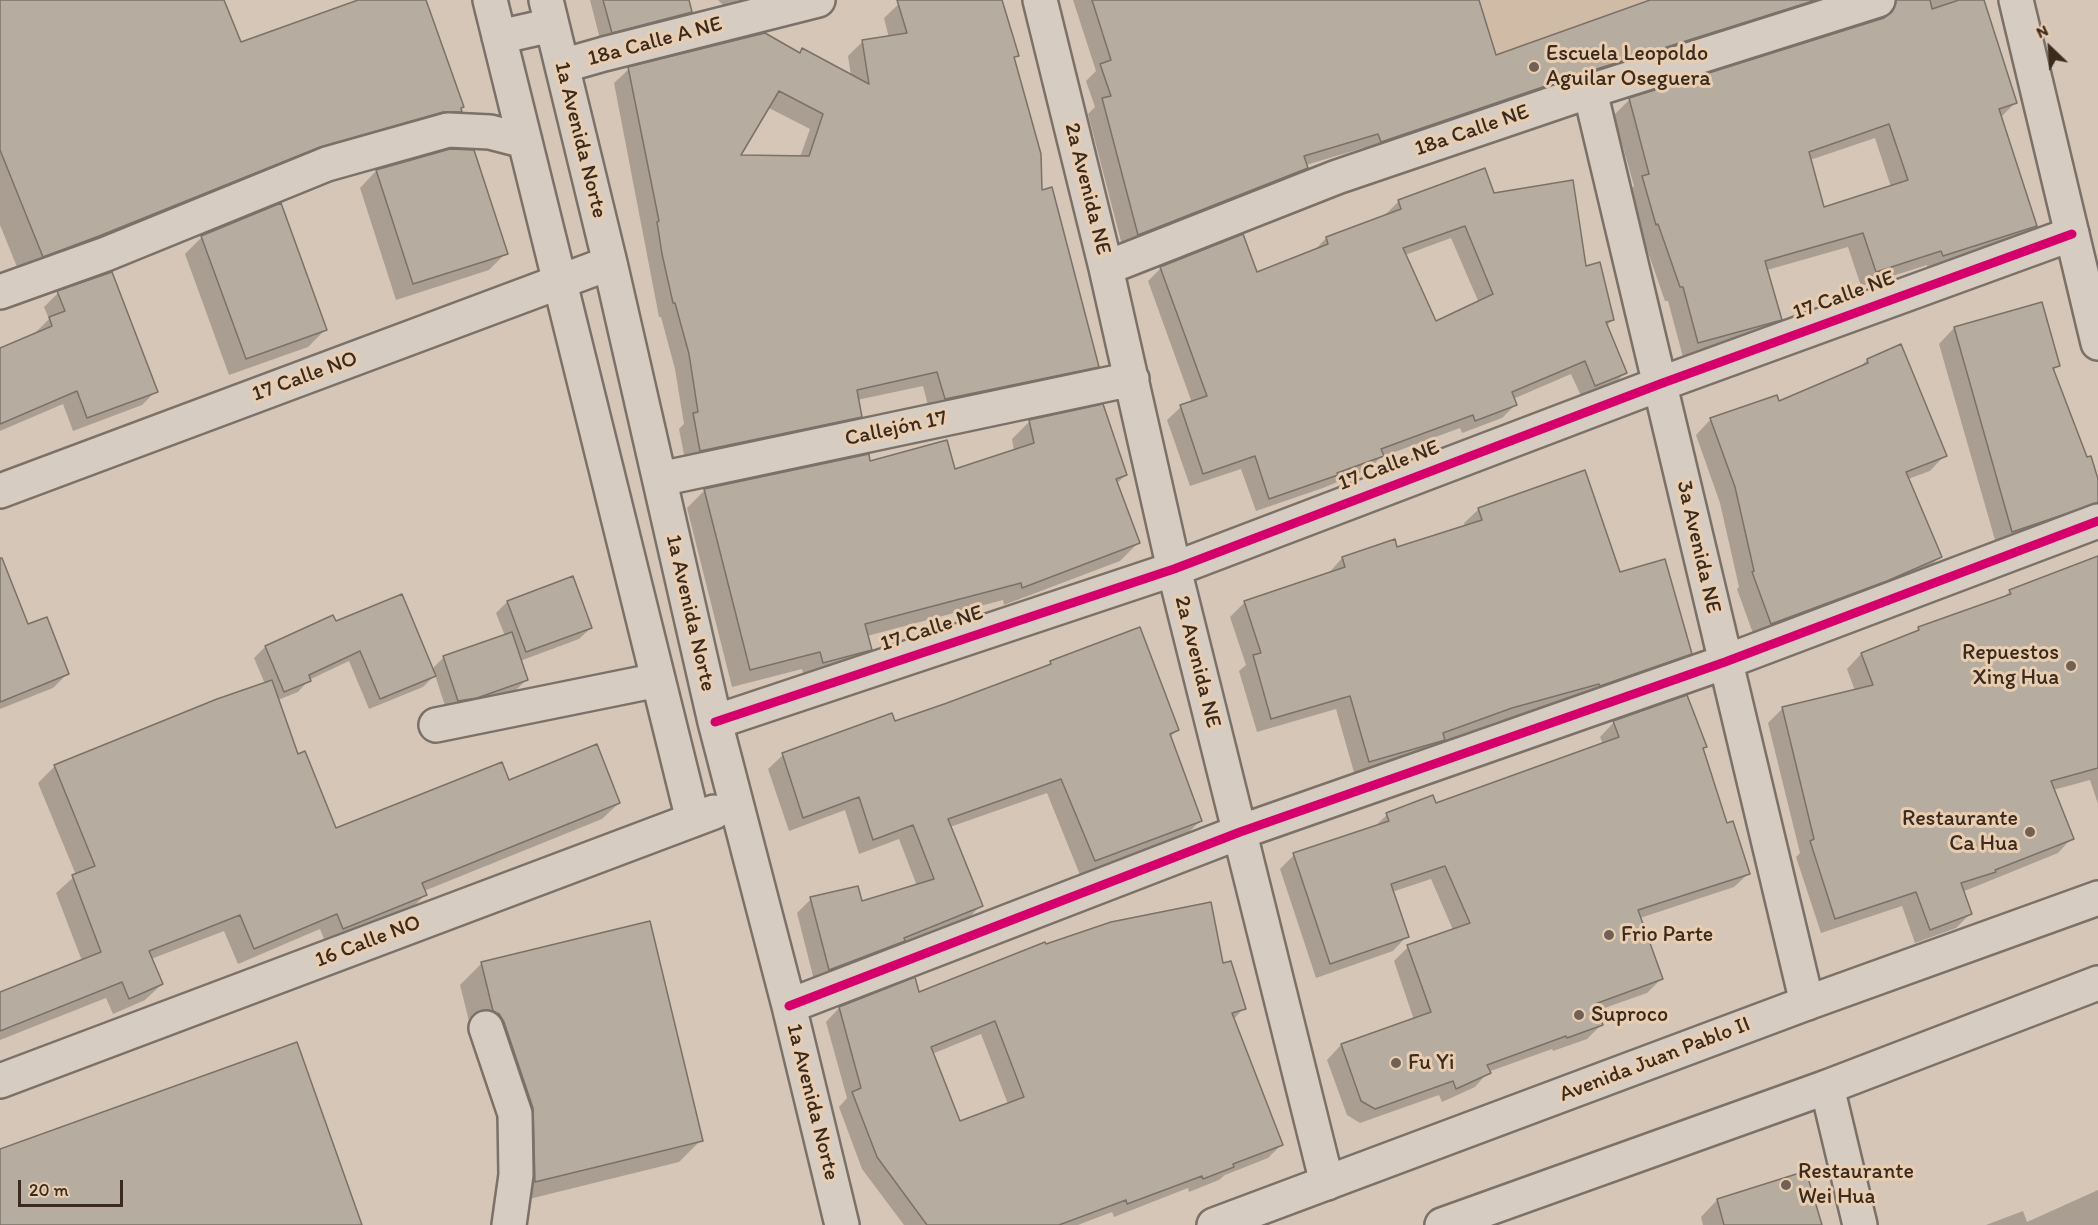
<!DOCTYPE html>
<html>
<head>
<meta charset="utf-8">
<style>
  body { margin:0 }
  #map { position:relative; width:2098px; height:1225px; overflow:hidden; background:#d5c6b7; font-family:Itim,sans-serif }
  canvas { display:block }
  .north { position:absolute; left:2020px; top:18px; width:60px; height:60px; -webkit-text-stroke:4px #e9cdb0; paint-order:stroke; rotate:335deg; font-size:16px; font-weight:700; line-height:24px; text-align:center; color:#3b2a1e }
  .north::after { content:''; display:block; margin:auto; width:21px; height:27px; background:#3b2a1e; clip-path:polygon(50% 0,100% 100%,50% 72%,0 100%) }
  .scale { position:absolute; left:18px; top:1180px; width:105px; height:27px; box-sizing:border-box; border:3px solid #3b2a1e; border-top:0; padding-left:8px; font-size:18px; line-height:21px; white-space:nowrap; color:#3b2a1e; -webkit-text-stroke:4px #e9cdb0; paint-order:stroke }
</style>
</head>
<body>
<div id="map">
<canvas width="2098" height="1225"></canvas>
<div class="north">N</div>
<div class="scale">20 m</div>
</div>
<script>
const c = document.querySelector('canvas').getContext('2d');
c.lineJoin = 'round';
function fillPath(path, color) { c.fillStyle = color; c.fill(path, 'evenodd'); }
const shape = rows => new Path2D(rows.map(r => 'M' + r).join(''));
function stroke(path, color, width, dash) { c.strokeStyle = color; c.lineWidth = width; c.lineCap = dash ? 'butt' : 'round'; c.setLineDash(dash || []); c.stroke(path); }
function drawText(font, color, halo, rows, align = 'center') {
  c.font = font + ' Itim,sans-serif'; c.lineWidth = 6; c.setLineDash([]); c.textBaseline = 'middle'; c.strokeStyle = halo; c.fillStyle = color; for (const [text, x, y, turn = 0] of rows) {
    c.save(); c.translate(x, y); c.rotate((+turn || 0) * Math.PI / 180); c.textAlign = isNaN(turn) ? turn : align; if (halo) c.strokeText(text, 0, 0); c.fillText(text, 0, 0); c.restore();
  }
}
const built = shape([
  [1409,0,1825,0,1450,134]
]);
const shadow = shape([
  [0,0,222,0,240,44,362,0,424,0,463,106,460,111,439,133,21,277,0,225],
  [590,0,688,0,691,12,680,23,601,43],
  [718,0,744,0,730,12],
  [903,0,1001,0,1017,55,1013,59,1041,192,1097,366,1083,381,930,413,923,386,857,400,861,417,846,431,686,465,679,429,684,424,675,369,661,317,659,317,614,83,629,69,799,54,803,50,851,76,848,56,863,41,889,38,884,18],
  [767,107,810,129,800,157,739,157],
  [1073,0,1478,0,1495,57,1655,0,1845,0,1366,156,1363,148,1306,165,1307,168,1292,183,1123,249,1088,114,1095,107,1086,81,1096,71],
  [1874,0,1982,0,2015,103,2000,118,2035,225,2020,240,1928,270,1927,265,1861,286,1848,247,1767,270,1781,319,1766,334,1683,357,1668,301,1665,301,1643,238,1641,239,1628,192,1634,186,1614,115,1629,100,1882,20,1882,10],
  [1875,138,1891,187,1823,209,1810,160],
  [376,171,506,253,489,270,396,300,360,188],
  [1493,194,1585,268,1613,320,1606,326,1625,373,1612,386,1582,398,1571,374,1513,399,1515,405,1502,418,1462,433,1460,428,1381,457,1369,469,1323,488,1256,511,1241,469,1190,486,1167,420,1181,407,1192,403,1148,281,1161,268,1256,274,1314,251,1326,238,1386,216,1385,215,1399,201],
  [1451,238,1479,303,1435,323,1405,255],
  [202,237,325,330,308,347,229,375,185,254],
  [58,293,156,391,142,405,73,431,63,404,0,431,0,349,36,334,36,332,49,319,44,307],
  [1954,328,2058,365,2053,371,2098,484,2098,507,1997,547,1939,344],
  [1867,360,1945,455,1930,471,1908,479,1940,556,1925,572,1755,639,1737,589,1739,587,1720,503,1696,435,1711,419,1778,403,1859,368],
  [1030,421,1126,475,1116,484,1138,543,1120,561,1004,605,1003,600,867,636,870,649,852,668,805,680,802,669,732,687,687,508,705,490,869,463,954,471,1014,451,1012,439],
  [1479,509,1619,574,1690,653,1676,668,1584,697,1496,722,1442,742,1429,754,1355,776,1336,709,1257,732,1239,671,1246,665,1230,617,1244,603,1328,574,1342,558,1396,549,1465,527,1464,523],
  [2098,558,2098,804,2090,780,2053,790,2072,838,2058,853,1962,892,1971,913,1956,928,1915,943,1902,906,1821,933,1796,857,1800,853,1768,723,1783,708,1855,691,1847,669,1861,654,1914,633,1919,628,2003,598,2010,591],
  [0,573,27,626,67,674,53,688,0,709],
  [507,602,591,628,579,639,520,661,526,680,515,691,464,708,447,712,435,675,423,687,369,709,349,661,309,680,298,692,278,700,297,756,336,830,508,782,619,803,602,819,424,891,425,895,409,911,326,944,320,929,238,964,224,931,151,959,162,984,145,1000,113,1014,106,998,0,1040,0,994,82,961,56,893,76,875,38,783,55,766,265,684,254,658,265,647,333,617,335,622,432,669,444,657,505,636,496,613],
  [1051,662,1177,730,1170,737,1200,821,1186,835,1080,875,1047,793,950,827,981,905,967,920,815,984,797,913,811,899,861,902,917,886,899,839,859,854,845,810,789,831,768,769,783,755,894,723,1045,668],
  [1614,722,1705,746,1702,750,1726,825,1749,873,1734,887,1640,918,1662,978,1647,993,1596,1011,1601,1025,1587,1039,1553,1051,1552,1049,1488,1072,1475,1087,1442,1102,1439,1095,1360,1123,1347,1115,1327,1060,1341,1045,1414,1020,1394,961,1408,947,1453,930,1431,879,1392,892,1407,936,1393,951,1316,978,1280,869,1294,855,1374,827,1387,815,1435,805,1603,744,1600,737],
  [1045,946,1222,965,1244,1008,1233,1020,1282,1144,1268,1158,1225,1175,1219,1180,1189,1192,1188,1188,1114,1217,1112,1212,1078,1225,904,1225,862,1169,839,1107,847,1098,826,1022,839,1008,918,994],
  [981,1034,1008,1104,959,1123,932,1054],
  [482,963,701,1140,679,1162,513,1203,512,1130,472,1033,460,985],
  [2098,1190,2098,1225,1986,1225,2023,1211,2027,1222],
  [1717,1200,1821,1225,1703,1225,1701,1217]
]);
const building = shape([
  [0,0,224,0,241,42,358,0,426,0,464,107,461,108,462,112,443,112,320,147,99,236,43,257,0,150,0,0],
  [603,0,689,0,692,12,612,33,603,0],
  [897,0,1002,0,1019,56,1014,57,1041,154,1042,190,1052,187,1099,367,945,399,937,372,857,390,862,417,700,451,693,413,698,412,689,354,675,303,673,303,662,254,657,222,659,221,628,67,765,33,800,53,802,48,869,84,862,40,907,33,897,0],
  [779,91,823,114,809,156,741,155,779,91],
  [1092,0,1479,0,1496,55,1650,0,1816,0,1584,73,1381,142,1378,134,1304,156,1308,168,1138,235,1102,98,1111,96,1100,64,1111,60,1092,0],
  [1896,0,1930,0,1932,9,1959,0,1984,0,2017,103,1999,109,2037,226,1943,256,1941,251,1876,272,1863,233,1765,261,1782,320,1698,343,1683,287,1680,287,1658,224,1656,225,1642,176,1649,174,1629,98,1884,18,1892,12,1896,0],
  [1889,124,1908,180,1824,207,1809,152,1889,124],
  [450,149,474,150,508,254,413,284,376,170,450,149],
  [1485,168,1494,193,1573,180,1586,266,1600,262,1614,320,1606,322,1627,373,1595,386,1585,361,1512,392,1517,405,1475,421,1473,415,1381,449,1384,456,1337,473,1338,475,1269,499,1255,456,1203,474,1180,405,1207,396,1160,267,1243,234,1257,272,1328,244,1326,237,1401,209,1398,200,1485,168],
  [1465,226,1493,294,1436,321,1403,248,1465,226],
  [281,203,327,330,246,359,201,236,281,203],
  [112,272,158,392,87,418,77,391,0,424,0,348,52,326,49,317,65,311,57,291,112,272],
  [2042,302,2060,366,2053,368,2087,457,2091,456,2098,479,2098,503,2012,532,1954,327,2042,302],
  [1901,344,1947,456,1906,472,1942,557,1887,581,1771,624,1752,572,1754,571,1735,487,1710,418,1777,395,1779,401,1868,363,1867,359,1901,344],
  [1103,404,1127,475,1116,479,1140,543,1022,588,1021,583,865,624,872,650,868,651,823,663,820,652,750,670,704,489,869,454,870,461,947,440,955,469,1034,443,1029,420,1103,404],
  [1585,470,1620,572,1665,559,1692,654,1600,686,1599,684,1512,708,1443,733,1445,740,1369,762,1350,696,1271,719,1253,655,1261,653,1244,601,1345,567,1342,557,1395,539,1397,547,1482,520,1478,508,1585,470],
  [2098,556,2098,768,2051,781,2074,839,1995,870,1996,872,1961,883,1972,914,1930,930,1916,892,1835,919,1810,841,1814,839,1782,707,1873,685,1861,653,1919,630,1918,627,2011,594,2009,590,2098,556],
  [0,558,2,558,28,624,47,617,69,674,0,702,0,558],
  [573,576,592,628,526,652,507,601,573,576],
  [402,594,436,676,380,699,360,651,309,675,311,681,284,692,265,646,333,615,336,621,402,594],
  [1140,627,1179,730,1170,734,1202,821,1095,861,1061,779,948,819,983,906,904,938,905,941,829,970,810,897,858,886,862,901,934,879,913,825,873,840,859,797,803,818,782,753,892,713,895,721,947,703,1051,664,1050,661,1140,627],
  [512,632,528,680,477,698,458,701,443,656,512,632],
  [272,680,298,754,305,751,336,828,502,762,509,780,597,744,620,803,422,883,427,895,343,929,337,914,254,949,240,915,149,951,163,984,129,999,122,982,0,1031,0,992,101,952,72,875,95,866,54,765,217,699,272,680],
  [1687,695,1707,747,1703,748,1727,823,1733,821,1750,874,1638,910,1663,979,1595,1004,1603,1025,1567,1038,1566,1036,1487,1065,1491,1073,1456,1089,1453,1081,1375,1109,1361,1101,1341,1044,1431,1012,1407,945,1470,923,1445,866,1391,884,1409,937,1330,964,1293,853,1389,821,1386,813,1433,795,1436,803,1619,737,1613,721,1687,695],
  [1211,902,1223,963,1231,961,1246,1009,1232,1013,1283,1145,1233,1164,1234,1167,1203,1179,1202,1176,1127,1204,1126,1200,1059,1225,927,1225,877,1157,852,1092,861,1088,839,1007,915,977,919,992,1045,942,1046,944,1111,922,1211,902],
  [995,1021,1024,1097,960,1121,931,1047,995,1021],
  [650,921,703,1141,535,1182,533,1108,504,1022,499,1014,493,1011,481,962,650,921],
  [297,1042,362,1225,0,1225,0,1149,297,1042],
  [1806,1171,1822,1225,1724,1225,1717,1199,1806,1171]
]);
const minor = shape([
  [490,0,693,820],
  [546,0,610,263,715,722,789,1006,842,1225],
  [1040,0,1106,268,1174,569,1327,1183],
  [499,37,552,25],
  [562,66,604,54,818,0],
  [1590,91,1807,1003],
  [1106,268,1337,177,1590,91,1878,0],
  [0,292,106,254,327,164,448,130,490,132,525,141],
  [660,479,1132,379],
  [0,491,610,263],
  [715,722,1174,569,1660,384,2072,234],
  [436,725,658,680],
  [789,1006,1240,832,1725,662,2098,521],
  [486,1028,515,1114,516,1175,509,1225],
  [0,1081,714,812],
  [1827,1087,1860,1225]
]);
const major = shape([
  [2016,0,2098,343]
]);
const highway = shape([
  [1214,1225,1807,1003,2098,898],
  [1442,1225,1827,1087,2098,983]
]);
const cycleway = shape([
  [715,722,1174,569,1660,384,2072,234],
  [789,1006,1240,832,1725,662,2098,521]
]);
const markers = [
  [1534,67,6,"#716154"],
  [2071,666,6,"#716154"],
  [2030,832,6,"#716154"],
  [1609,935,6,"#716154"],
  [1579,1015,6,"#716154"],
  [1396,1063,6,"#716154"],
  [1786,1185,6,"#716154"]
];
const streetNames = [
  ["18a Calle A NE",655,42,-15],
  ["18a Calle NE",1472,131,-19],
  ["1a Avenida Norte",580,140,76],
  ["2a Avenida NE",1087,189,76],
  ["17 Calle NE",1844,296,-20],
  ["17 Calle NO",305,377,-20],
  ["Callejón 17",896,429,-12],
  ["17 Calle NE",1389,466,-21],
  ["3a Avenida NE",1698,547,77],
  ["1a Avenida Norte",690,613,77],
  ["17 Calle NE",932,629,-18],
  ["2a Avenida NE",1197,662,76],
  ["16 Calle NO",368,942,-21],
  ["Avenida Juan Pablo II",1655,1060,-21],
  ["1a Avenida Norte",812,1102,76]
];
const poiNames = [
  ["Escuela Leopoldo",1546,54],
  ["Aguilar Oseguera",1546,79],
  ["Repuestos",2059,653,"right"],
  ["Xing Hua",2059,678,"right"],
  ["Restaurante",2018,819,"right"],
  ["Ca Hua",2018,844,"right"],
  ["Frio Parte",1621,935],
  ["Suproco",1591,1015],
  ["Fu Yi",1408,1063],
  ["Restaurante",1798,1172],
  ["Wei Hua",1798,1197]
];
fillPath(built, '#d0bba6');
fillPath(shadow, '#0003');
fillPath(building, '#b7aca0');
stroke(building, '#7b7168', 1.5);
stroke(minor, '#7b7168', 38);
stroke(major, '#7b7168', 38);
stroke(highway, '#7b7168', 38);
stroke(minor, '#d6ccc1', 33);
stroke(major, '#d6ccc1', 33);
stroke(highway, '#d6ccc1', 33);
stroke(cycleway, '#d6006c', 9);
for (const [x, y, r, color] of markers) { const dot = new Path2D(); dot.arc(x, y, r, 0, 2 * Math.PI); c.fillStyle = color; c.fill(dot); stroke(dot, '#e9cdb0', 2); }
drawText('22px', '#3b2a1e', '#e9cdb0', streetNames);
drawText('22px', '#3b2a1e', '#e9cdb0', poiNames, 'left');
</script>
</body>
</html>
